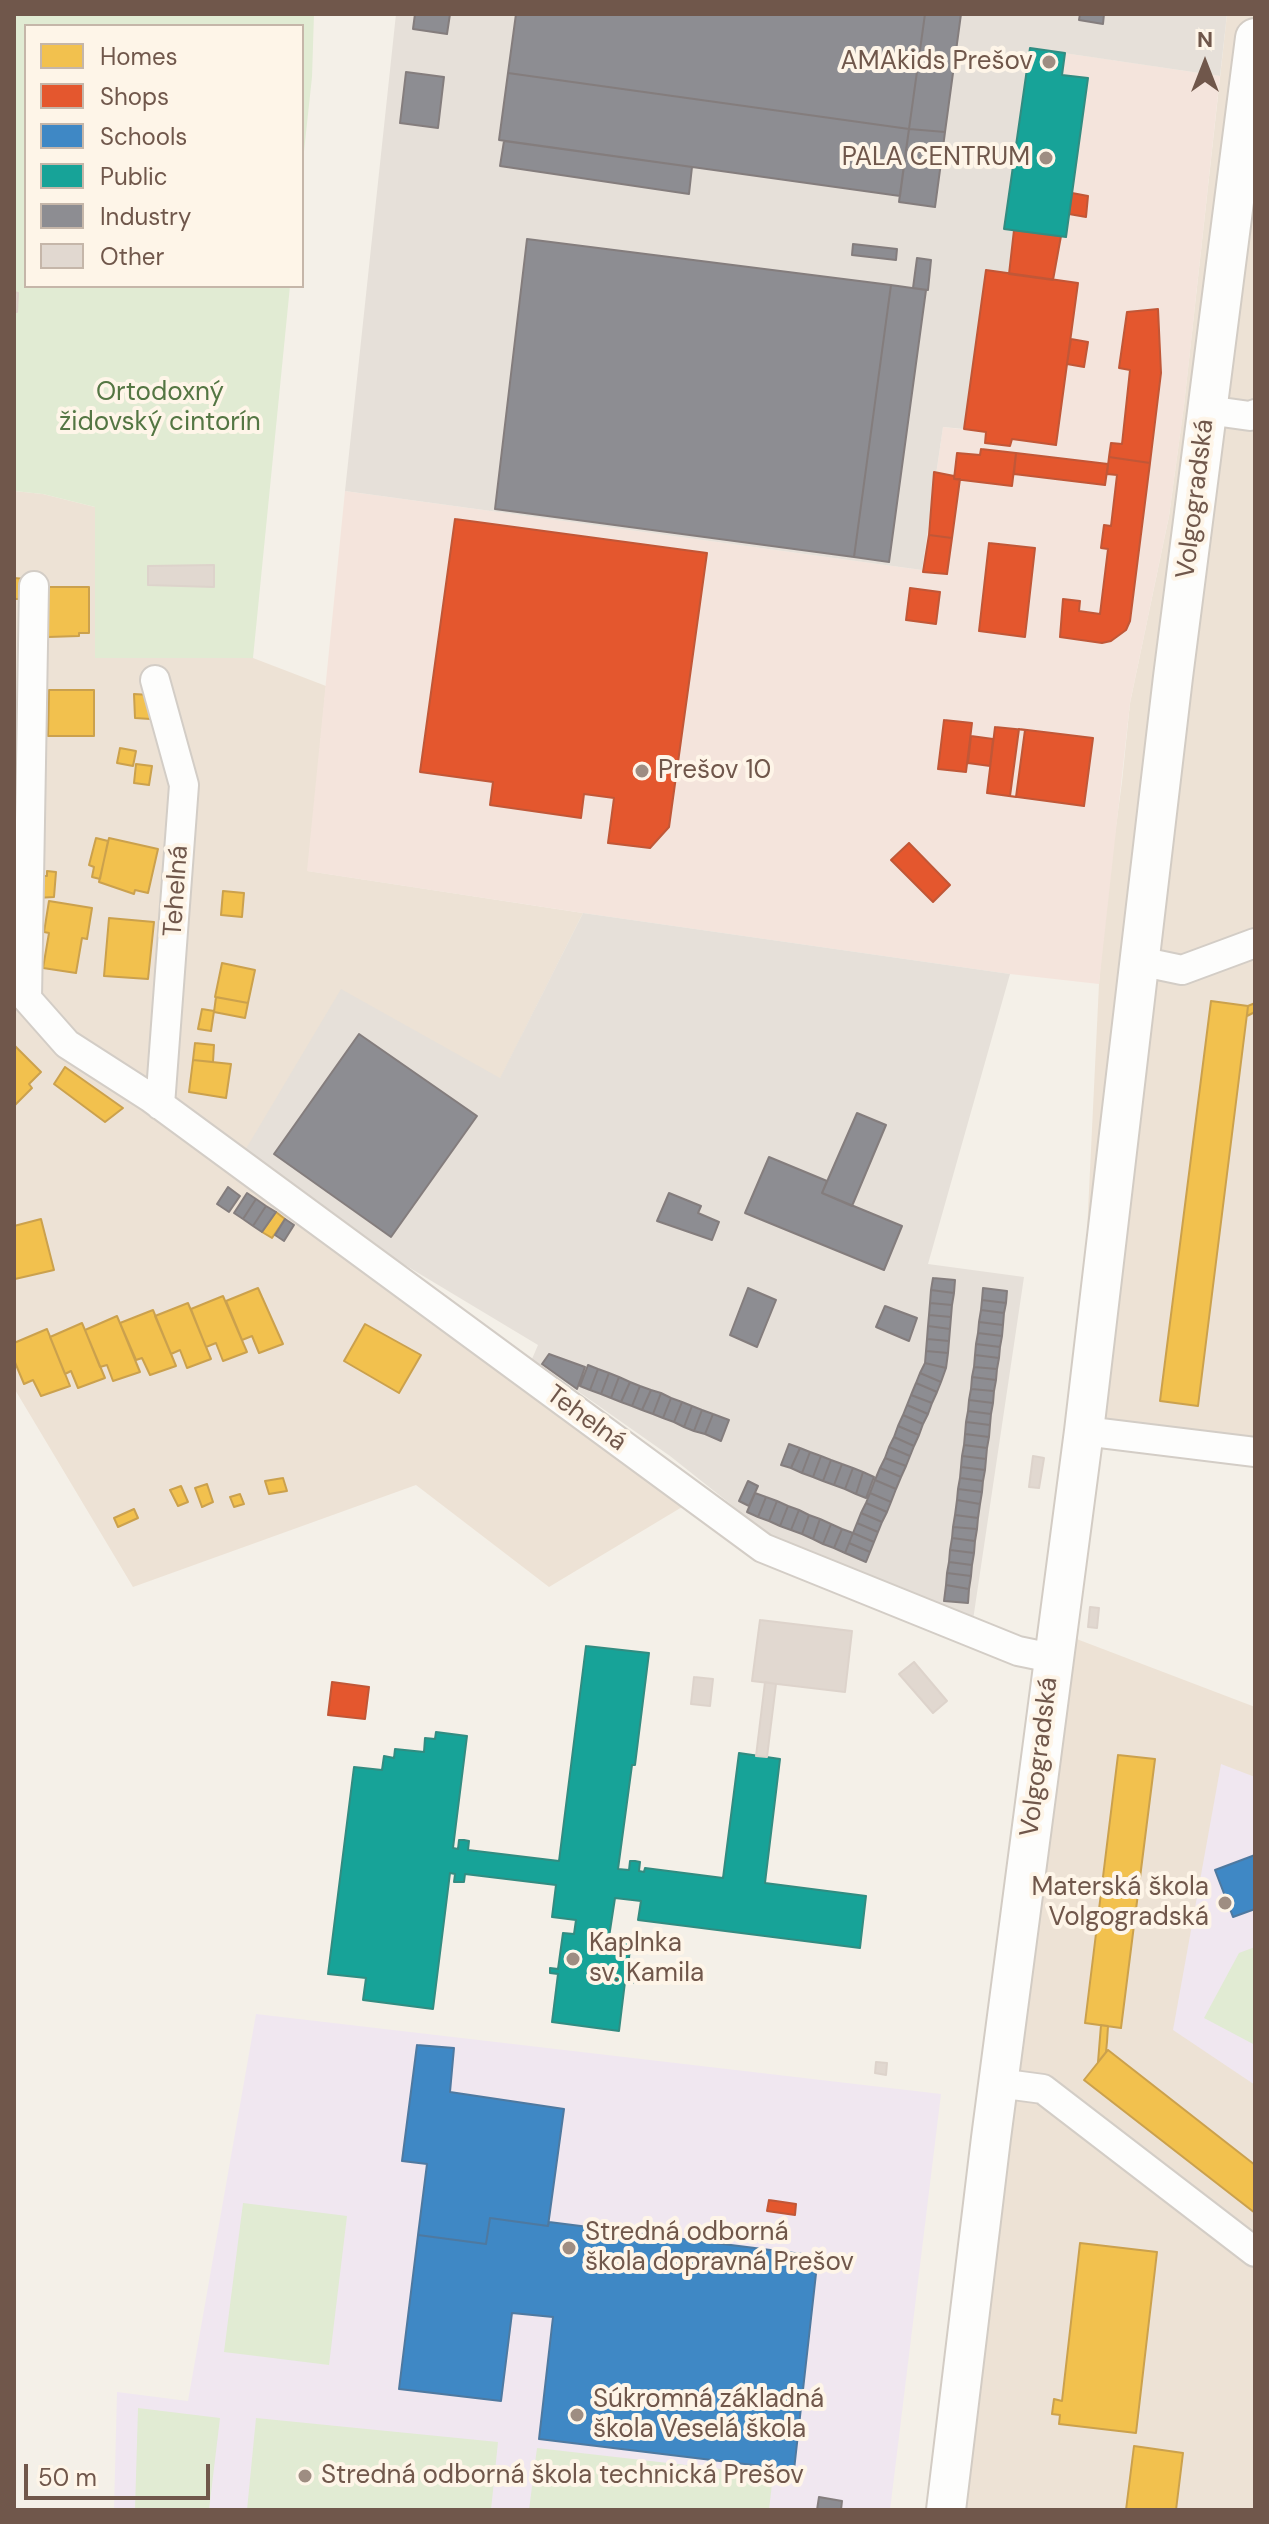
<!DOCTYPE html>
<html>
<head>
<meta charset="utf-8">
<style>
  body { margin:0 }
  #map { position:relative; width:1269px; height:2524px; overflow:hidden; background:#f4f0e8; font-family:"DM Sans",sans-serif }
  canvas { display:block }
  .frame { position:absolute; inset:0; border:16px solid #70574b; pointer-events:none }
  .legend { position:absolute; left:24px; top:24px; width:280px; height:264px; box-sizing:border-box; background:#fef5e8; border:2px solid #c5b6a9; margin:0; padding:10px 14px; list-style:none; font-size:24px; color:#70574b }
  .legend li { display:flex; align-items:center; gap:16px; height:40px }
  .legend b { width:40px; border:2px solid #c5b6a9 }
  .north { position:absolute; left:1165px; top:24px; width:80px; height:80px; -webkit-text-stroke:6px #fef5e8; paint-order:stroke; rotate:0deg; font-size:22px; font-weight:700; line-height:32px; text-align:center; color:#70574b }
  .north::after { content:''; display:block; margin:auto; width:28px; height:36px; background:#70574b; clip-path:polygon(50% 0,100% 100%,50% 72%,0 100%) }
  .scale { position:absolute; left:24px; top:2464px; width:186px; height:36px; box-sizing:border-box; border:4px solid #70574b; border-top:0; padding-left:10px; font-size:24px; line-height:28px; white-space:nowrap; color:#70574b; -webkit-text-stroke:6px #fef5e8; paint-order:stroke }
</style>
</head>
<body>
<div id="map">
<canvas width="1269" height="2524"></canvas>
<div class="frame"></div>
<ul class="legend">
<li><b style="height:22px;background:#f2c14e"></b>Homes</li>
<li><b style="height:22px;background:#e4572e"></b>Shops</li>
<li><b style="height:22px;background:#3f88c5"></b>Schools</li>
<li><b style="height:22px;background:#17a398"></b>Public</li>
<li><b style="height:22px;background:#8d8d92"></b>Industry</li>
<li><b style="height:22px;background:#e1d8d0"></b>Other</li>
</ul>
<div class="north">N</div>
<div class="scale">50 m</div>
</div>
<script>
const c = document.querySelector('canvas').getContext('2d');
c.lineJoin = 'round';
function fillPath(path, color) { c.fillStyle = color; c.fill(path, 'evenodd'); }
const shape = rows => new Path2D(rows.map(r => 'M' + r).join(''));
function stroke(path, color, width, dash) { c.strokeStyle = color; c.lineWidth = width; c.lineCap = dash ? 'butt' : 'round'; c.setLineDash(dash || []); c.stroke(path); }
function drawText(font, color, halo, rows, align = 'center') {
  c.font = font + ' "DM Sans",sans-serif'; c.lineWidth = 8; c.setLineDash([]); c.textBaseline = 'middle'; c.strokeStyle = halo; c.fillStyle = color; for (const [text, x, y, turn = 0] of rows) {
    c.save(); c.translate(x, y); c.rotate((+turn || 0) * Math.PI / 180); c.textAlign = isNaN(turn) ? turn : align; if (halo) c.strokeText(text, 0, 0); c.fillText(text, 0, 0); c.restore();
  }
}
const residential = shape([
  [1227,14,1255,14,1255,1460,1077,1439,1099,984,1104,915,1122,782,1130,703,1169,516,1184,405],
  [14,491,43,494,95,507,95,657,253,658,326,686,308,871,583,913,500,1079,237,1164,697,1498,549,1587,416,1485,133,1587,14,1388],
  [1053,1630,1255,1707,1255,2510,941,2510]
]);
const commercial = shape([
  [1065,53,1220,76,1184,406,1169,516,1130,703,1099,984,1010,974,583,913,307,871,345,491,922,570,943,427,986,432,985,443,1010,446,1012,439,1056,445,1078,284,1053,280,1061,236,1066,237,1088,79,1062,75]
]);
const industrial = shape([
  [396,14,1227,14,1220,76,1030,48,1005,228,1014,230,1009,274,986,271,964,429,943,427,922,570,345,491],
  [583,913,1010,974,928,1264,1024,1277,973,1620,777,1541,670,1456,532,1359,538,1345,237,1164,341,989,500,1078]
]);
const education = shape([
  [1221,1764,1255,1777,1255,2085,1173,2030],
  [256,2014,941,2094,890,2510,114,2510,117,2392,188,2401]
]);
const green = shape([
  [14,14,314,14,312,77,302,170,302,26,26,26,26,286,290,286,253,658,95,658,95,507,43,494,14,491],
  [1255,1947,1255,2045,1204,2018,1239,1953],
  [243,2203,347,2216,329,2365,224,2352],
  [138,2408,220,2418,209,2510,135,2510],
  [256,2418,498,2442,491,2510,247,2510],
  [537,2448,773,2475,769,2510,529,2510]
]);
const homes = shape([
  [14,578,26,579,25,599,14,599,14,578],
  [48,587,89,587,89,633,79,633,79,636,48,637,48,587],
  [49,690,94,690,94,736,48,736,49,690],
  [134,694,150,695,150,719,135,718,134,694],
  [120,748,136,751,133,766,117,763,120,748],
  [136,764,152,766,149,785,134,783,136,764],
  [96,838,108,841,100,879,92,877,94,867,89,865,96,838],
  [109,838,158,849,148,893,135,890,134,894,99,882,109,838],
  [47,871,56,872,54,897,36,898,38,876,47,876,47,871],
  [223,891,244,893,242,917,221,915,223,891],
  [49,901,92,908,87,939,82,938,76,973,43,968,49,933,44,932,49,901],
  [109,918,154,922,148,979,104,976,109,918],
  [222,963,255,970,248,1003,215,997,222,963],
  [216,997,248,1003,245,1018,214,1012,216,997],
  [1211,1001,1248,1006,1198,1406,1160,1401,1211,1001],
  [1255,1003,1255,1012,1247,1016,1248,1006,1255,1003],
  [202,1009,214,1011,211,1031,198,1029,202,1009],
  [195,1043,214,1045,213,1062,193,1060,195,1043],
  [14,1045,41,1072,29,1084,32,1088,14,1106,14,1045],
  [193,1060,231,1064,226,1098,189,1092,193,1060],
  [65,1067,123,1108,105,1122,54,1084,65,1067],
  [276,1212,285,1219,272,1238,262,1232,276,1212],
  [41,1219,54,1270,15,1279,14,1226,41,1219],
  [258,1288,283,1344,259,1353,252,1336,242,1340,226,1301,258,1288],
  [223,1296,247,1352,223,1361,216,1343,206,1347,191,1309,223,1296],
  [188,1303,211,1359,187,1368,180,1350,171,1354,155,1316,188,1303],
  [153,1310,176,1366,150,1375,142,1358,136,1360,120,1323,153,1310],
  [117,1316,140,1372,113,1381,107,1365,100,1367,85,1330,117,1316],
  [82,1323,105,1378,78,1388,71,1371,65,1374,50,1337,82,1323],
  [365,1324,421,1355,399,1393,344,1361,365,1324],
  [47,1329,70,1386,41,1396,33,1380,24,1384,14,1360,14,1343,47,1329],
  [283,1478,287,1491,269,1494,265,1481,283,1478],
  [207,1484,213,1502,202,1507,195,1488,207,1484],
  [181,1486,188,1502,178,1506,170,1490,181,1486],
  [240,1494,244,1504,234,1507,230,1497,240,1494],
  [134,1509,138,1518,118,1527,114,1518,134,1509],
  [1118,1755,1155,1759,1121,2028,1085,2023,1118,1755],
  [1101,2025,1108,2026,1107,2042,1106,2052,1098,2062,1101,2025],
  [1108,2050,1255,2165,1255,2213,1084,2080,1108,2050],
  [1080,2243,1157,2252,1136,2433,1059,2424,1060,2415,1052,2414,1054,2399,1062,2401,1080,2243],
  [1134,2446,1183,2453,1176,2510,1126,2510,1134,2446]
]);
const shops = shape([
  [1072,193,1088,196,1086,217,1069,214,1072,193],
  [1014,230,1061,236,1053,280,1009,274,1014,230],
  [986,270,1078,283,1056,445,1012,439,1010,446,985,443,986,432,964,429,986,270],
  [1158,309,1161,373,1150,463,1109,457,1111,443,1122,444,1130,370,1119,368,1127,312,1158,309],
  [1071,339,1088,342,1084,367,1067,364,1071,339],
  [981,449,1016,453,1012,486,954,479,957,453,980,455,981,449],
  [1016,453,1108,464,1105,485,1014,474,1016,453],
  [1109,457,1150,463,1130,621,1126,630,1111,641,1102,643,1060,637,1063,599,1080,601,1079,611,1100,614,1108,549,1101,548,1104,525,1111,526,1117,475,1107,474,1109,457],
  [934,472,954,476,954,479,960,479,952,538,929,535,934,472],
  [455,519,707,553,669,827,650,848,608,843,614,798,584,794,581,818,490,805,493,782,420,772,455,519],
  [929,535,952,538,947,574,923,572,929,535],
  [989,543,1035,548,1025,637,979,631,989,543],
  [910,588,940,592,936,624,906,620,910,588],
  [944,720,972,723,966,772,938,769,944,720],
  [995,727,1025,730,1016,797,987,793,995,727],
  [1019,729,1093,738,1084,806,1010,796,1019,729],
  [971,736,993,739,990,766,968,763,971,736],
  [909,843,950,885,933,902,891,860,909,843],
  [332,1682,369,1687,365,1719,328,1715,332,1682],
  [769,2200,796,2204,795,2215,767,2211,769,2200]
]);
const schools = shape([
  [1255,1855,1255,1909,1233,1917,1215,1870,1255,1855],
  [417,2045,454,2048,450,2092,564,2109,548,2226,490,2218,486,2244,418,2235,427,2164,402,2161,417,2045],
  [490,2218,548,2226,549,2222,818,2256,794,2470,539,2439,553,2317,512,2313,501,2401,399,2389,418,2235,486,2244,490,2218]
]);
const public = shape([
  [1030,48,1065,53,1062,75,1088,78,1066,237,1004,229,1030,48],
  [586,1646,649,1653,635,1765,632,1765,618,1869,629,1870,630,1861,635,1861,640,1862,639,1871,644,1872,645,1868,723,1878,739,1753,780,1759,765,1883,866,1896,860,1948,638,1920,641,1901,615,1898,609,1937,631,1939,627,1977,634,1978,633,1983,625,1982,619,2031,552,2022,558,1974,550,1973,550,1968,558,1969,563,1933,574,1934,576,1920,552,1917,556,1885,465,1874,464,1882,454,1882,455,1874,450,1873,433,2009,363,2000,366,1978,328,1974,354,1767,382,1770,384,1756,394,1758,395,1749,424,1752,425,1738,435,1739,436,1732,467,1736,453,1848,458,1849,459,1840,464,1840,469,1841,468,1850,559,1861,586,1646]
]);
const industry = shape([
  [415,14,450,14,447,34,413,29,415,14],
  [516,14,925,14,909,129,508,73,516,14],
  [925,14,961,14,945,132,909,129,925,14],
  [1080,14,1104,14,1103,24,1079,20,1080,14],
  [406,72,444,77,438,128,400,123,406,72],
  [508,73,909,129,900,196,499,140,508,73],
  [909,129,945,132,942,155,906,150,909,129],
  [504,141,692,167,689,194,500,166,504,141],
  [906,150,942,155,935,207,899,202,906,150],
  [527,239,891,285,854,557,495,509,527,239],
  [853,244,897,249,896,260,852,255,853,244],
  [917,258,931,260,928,290,913,288,917,258],
  [891,285,926,290,889,562,854,557,891,285],
  [359,1034,477,1116,391,1237,274,1154,359,1034],
  [857,1113,886,1125,852,1206,822,1193,857,1113],
  [769,1157,827,1181,822,1193,902,1226,884,1270,745,1213,769,1157],
  [228,1187,240,1196,229,1212,217,1204,228,1187],
  [247,1193,256,1199,243,1219,234,1213,247,1193],
  [669,1193,701,1206,698,1213,719,1222,712,1240,657,1221,669,1193],
  [256,1199,266,1206,253,1226,243,1219,256,1199],
  [266,1206,276,1212,262,1232,253,1226,266,1206],
  [285,1219,294,1225,284,1241,275,1235,285,1219],
  [933,1278,955,1280,954,1293,931,1290,933,1278],
  [748,1288,776,1300,757,1347,730,1335,748,1288],
  [983,1288,1007,1291,1006,1303,982,1300,983,1288],
  [931,1290,954,1293,952,1305,930,1303,931,1290],
  [982,1300,1006,1303,1004,1313,981,1310,982,1300],
  [930,1303,952,1305,951,1317,929,1315,930,1303],
  [885,1306,917,1318,909,1341,876,1327,885,1306],
  [981,1310,1004,1313,1003,1325,979,1322,981,1310],
  [929,1315,951,1317,950,1329,928,1326,929,1315],
  [979,1322,1003,1325,1002,1336,978,1333,979,1322],
  [928,1326,950,1329,949,1341,927,1339,928,1326],
  [978,1333,1002,1336,1000,1347,976,1344,978,1333],
  [927,1339,949,1341,948,1353,926,1351,927,1339],
  [976,1344,1000,1347,999,1358,975,1355,976,1344],
  [926,1351,948,1353,946,1368,925,1363,926,1351],
  [549,1354,585,1367,577,1389,542,1364,549,1354],
  [975,1355,999,1358,997,1369,974,1367,975,1355],
  [925,1363,946,1368,941,1382,920,1373,925,1363],
  [588,1365,598,1369,590,1390,580,1386,588,1365],
  [974,1367,997,1369,996,1380,972,1377,974,1367],
  [598,1369,609,1373,601,1394,590,1390,598,1369],
  [609,1373,619,1377,611,1398,601,1394,609,1373],
  [920,1373,941,1382,937,1392,916,1383,920,1373],
  [619,1377,630,1382,621,1402,611,1398,619,1377],
  [972,1377,996,1380,994,1391,971,1389,972,1377],
  [630,1382,640,1386,632,1406,621,1402,630,1382],
  [916,1383,937,1392,932,1403,911,1395,916,1383],
  [640,1386,651,1390,642,1410,632,1406,640,1386],
  [971,1389,994,1391,993,1403,969,1400,971,1389],
  [651,1390,661,1393,653,1414,642,1410,651,1390],
  [661,1393,671,1398,663,1418,653,1414,661,1393],
  [911,1395,932,1403,928,1414,907,1405,911,1395],
  [671,1398,682,1402,674,1422,663,1418,671,1398],
  [969,1400,993,1403,991,1414,968,1411,969,1400],
  [682,1402,692,1406,684,1427,674,1422,682,1402],
  [907,1405,928,1414,923,1424,903,1415,907,1405],
  [692,1406,702,1410,694,1431,684,1427,692,1406],
  [702,1410,713,1414,705,1434,694,1431,702,1410],
  [968,1411,991,1414,990,1425,966,1422,968,1411],
  [713,1414,729,1420,721,1441,705,1434,713,1414],
  [903,1415,923,1424,919,1435,898,1426,903,1415],
  [966,1422,990,1425,989,1437,965,1434,966,1422],
  [898,1426,919,1435,914,1446,894,1437,898,1426],
  [965,1434,989,1437,987,1448,964,1445,965,1434],
  [894,1437,914,1446,910,1456,889,1447,894,1437],
  [789,1444,800,1448,791,1468,781,1465,789,1444],
  [964,1445,987,1448,986,1459,962,1456,964,1445],
  [889,1447,910,1456,906,1466,885,1458,889,1447],
  [800,1448,810,1452,802,1473,791,1468,800,1448],
  [810,1452,821,1456,813,1477,802,1473,810,1452],
  [821,1456,831,1460,823,1481,813,1477,821,1456],
  [962,1456,986,1459,985,1470,961,1467,962,1456],
  [885,1458,906,1466,901,1477,880,1468,885,1458],
  [831,1460,842,1464,834,1485,823,1481,831,1460],
  [842,1464,853,1468,845,1489,834,1485,842,1464],
  [961,1467,985,1470,983,1481,960,1478,961,1467],
  [853,1468,863,1472,856,1494,845,1489,853,1468],
  [880,1468,901,1477,896,1489,875,1480,880,1468],
  [863,1472,874,1477,866,1498,856,1494,863,1472],
  [960,1478,983,1481,982,1492,958,1489,960,1478],
  [875,1480,896,1489,891,1502,870,1493,875,1480],
  [748,1481,758,1486,749,1506,739,1501,748,1481],
  [958,1489,982,1492,980,1504,957,1500,958,1489],
  [755,1493,766,1497,758,1517,747,1512,755,1493],
  [870,1493,891,1502,887,1512,866,1503,870,1493],
  [766,1497,777,1501,769,1521,758,1517,766,1497],
  [957,1500,980,1504,978,1518,955,1515,957,1500],
  [777,1501,788,1506,780,1526,769,1521,777,1501],
  [866,1503,887,1512,882,1522,861,1513,866,1503],
  [788,1506,799,1510,791,1530,780,1526,788,1506],
  [799,1510,809,1515,802,1534,791,1530,799,1510],
  [861,1513,882,1522,878,1532,857,1523,861,1513],
  [809,1515,820,1519,813,1539,802,1534,809,1515],
  [955,1515,978,1518,977,1529,953,1527,955,1515],
  [820,1519,831,1524,823,1544,813,1539,820,1519],
  [857,1523,878,1532,874,1542,853,1533,857,1523],
  [831,1524,842,1529,834,1548,823,1544,831,1524],
  [953,1527,977,1529,975,1541,952,1538,953,1527],
  [842,1529,853,1533,845,1553,834,1548,842,1529],
  [853,1533,874,1542,870,1552,849,1543,853,1533],
  [952,1538,975,1541,974,1553,950,1550,952,1538],
  [849,1543,870,1552,866,1562,845,1553,849,1543],
  [950,1550,974,1553,972,1565,949,1562,950,1550],
  [949,1562,972,1565,971,1576,947,1573,949,1562],
  [947,1573,971,1576,969,1589,946,1585,947,1573],
  [946,1585,969,1589,968,1603,944,1601,946,1585],
  [819,2497,842,2501,841,2510,817,2510,819,2497]
]);
const building = shape([
  [14,292,18,293,17,312,14,312,14,292],
  [214,565,214,587,148,585,148,566,214,565],
  [1033,1456,1044,1458,1039,1488,1029,1487,1033,1456],
  [1090,1607,1099,1608,1097,1628,1088,1627,1090,1607],
  [760,1620,852,1631,845,1692,752,1681,760,1620],
  [914,1662,947,1701,933,1713,899,1674,914,1662],
  [694,1677,713,1679,710,1706,691,1704,694,1677],
  [765,1682,776,1684,767,1757,756,1756,765,1682],
  [876,2062,887,2063,886,2075,875,2073,876,2062]
]);
const street = shape([
  [1207,410,1250,416,1255,414],
  [155,680,184,785,160,1105],
  [1139,961,1182,970,1255,943],
  [14,984,67,1044,151,1098,763,1548,1018,1651,1052,1658],
  [27,998,34,586],
  [1084,1431,1255,1452],
  [998,2083,1043,2089,1255,2252]
]);
const secondary = shape([
  [946,2510,991,2138,1084,1431,1173,677,1255,38]
]);
const markers = [
  [1049,62,8,"#9e8d82"],
  [1046,158,8,"#9e8d82"],
  [642,771,8,"#9e8d82"],
  [1225,1903,8,"#9e8d82"],
  [573,1959,8,"#9e8d82"],
  [569,2248,8,"#9e8d82"],
  [577,2415,8,"#9e8d82"],
  [305,2476,8,"#9e8d82"]
];
const poiNames = [
  ["AMAkids Prešov",1033,62,"right"],
  ["PALA CENTRUM",1030,158,"right"],
  ["Prešov 10",658,771],
  ["Materská škola",1209,1888,"right"],
  ["Volgogradská",1209,1918,"right"],
  ["Kaplnka",589,1944],
  ["sv. Kamila",589,1974],
  ["Stredná odborná",585,2233],
  ["škola dopravná Prešov",585,2263],
  ["Súkromná základná",593,2400],
  ["škola Veselá škola",593,2430],
  ["Stredná odborná škola technická Prešov",321,2476]
];
const parkNames = [
  ["Ortodoxný",160,393],
  ["židovský cintorín",160,423]
];
const streetNames = [
  ["Volgogradská",1196,499,-83],
  ["Tehelná",177,891,-86],
  ["Tehelná",586,1419,36],
  ["Volgogradská",1040,1757,-83]
];
fillPath(residential, '#ede2d5');
fillPath(commercial, '#f4e4dc');
fillPath(industrial, '#e6e0d9');
fillPath(education, '#f0e7f0');
fillPath(green, '#e1ebd3');
fillPath(homes, '#f2c14e');
stroke(homes, '#cba14d', 2);
fillPath(shops, '#e4572e');
stroke(shops, '#c15737', 2);
fillPath(schools, '#3f88c5');
stroke(schools, '#4e79a0', 2);
fillPath(public, '#17a398');
stroke(public, '#328c81', 2);
fillPath(industry, '#8d8d92');
stroke(industry, '#847d7d', 2);
fillPath(building, '#e1d8d0');
stroke(building, '#ddd3cb', 2);
stroke(street, '#d3cdc6', 32);
stroke(secondary, '#d3ccc4', 42);
stroke(street, '#fdfdfc', 28);
stroke(secondary, '#fdfdfc', 38);
for (const [x, y, r, color] of markers) { const dot = new Path2D(); dot.arc(x, y, r, 0, 2 * Math.PI); c.fillStyle = color; c.fill(dot); stroke(dot, '#fef5e8', 3); }
drawText('26px', '#70574b', '#fef5e8', poiNames, 'left');
drawText('26px', '#547643', '#fef5e8', parkNames);
drawText('26px', '#70574b', '#fef5e8', streetNames);
</script>
</body>
</html>
